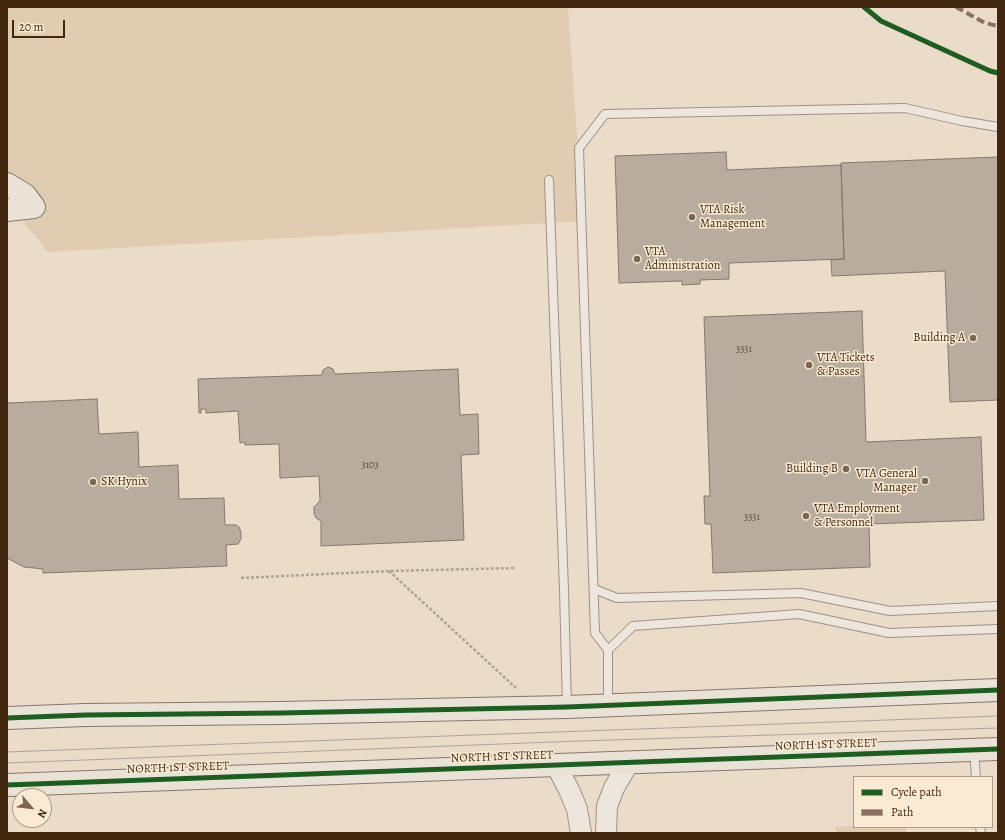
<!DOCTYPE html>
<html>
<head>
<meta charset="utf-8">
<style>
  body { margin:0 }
  #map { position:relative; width:1005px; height:840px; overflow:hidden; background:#eadcc9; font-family:Alegreya,serif }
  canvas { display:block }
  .frame { position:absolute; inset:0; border:8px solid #41270e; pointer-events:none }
  .legend { position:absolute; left:853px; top:776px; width:140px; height:52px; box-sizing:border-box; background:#faead3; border:1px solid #b09c84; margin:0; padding:5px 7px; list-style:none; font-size:12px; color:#41270e }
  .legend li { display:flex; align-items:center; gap:8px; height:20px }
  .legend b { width:20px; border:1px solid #b09c84 }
  .north { position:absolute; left:12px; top:788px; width:40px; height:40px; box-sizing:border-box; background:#faead3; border:1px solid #b09c84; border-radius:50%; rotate:118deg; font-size:11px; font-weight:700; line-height:16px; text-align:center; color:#41270e }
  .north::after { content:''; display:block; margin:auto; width:14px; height:18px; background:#7c664f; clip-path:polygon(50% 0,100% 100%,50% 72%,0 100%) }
  .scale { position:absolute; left:12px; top:20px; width:53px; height:18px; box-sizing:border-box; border:2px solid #41270e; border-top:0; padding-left:5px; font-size:12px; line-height:14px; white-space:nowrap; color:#41270e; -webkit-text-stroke:3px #faead3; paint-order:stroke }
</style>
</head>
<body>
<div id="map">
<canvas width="1005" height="840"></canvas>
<div class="frame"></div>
<ul class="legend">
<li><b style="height:5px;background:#1b5e20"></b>Cycle path</li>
<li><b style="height:5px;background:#8d6e63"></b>Path</li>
</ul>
<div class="north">N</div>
<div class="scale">20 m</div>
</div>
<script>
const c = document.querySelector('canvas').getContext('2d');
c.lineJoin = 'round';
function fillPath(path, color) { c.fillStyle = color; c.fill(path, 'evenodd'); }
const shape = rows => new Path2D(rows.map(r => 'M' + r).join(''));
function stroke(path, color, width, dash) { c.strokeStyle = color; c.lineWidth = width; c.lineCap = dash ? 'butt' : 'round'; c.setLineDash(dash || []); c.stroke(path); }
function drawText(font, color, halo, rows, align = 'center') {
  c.font = font + ' Alegreya,serif'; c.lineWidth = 3; c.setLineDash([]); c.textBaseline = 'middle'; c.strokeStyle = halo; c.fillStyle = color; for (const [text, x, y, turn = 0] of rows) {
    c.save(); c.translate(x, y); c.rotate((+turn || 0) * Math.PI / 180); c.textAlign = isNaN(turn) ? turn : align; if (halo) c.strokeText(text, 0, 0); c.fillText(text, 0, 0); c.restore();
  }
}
const green = shape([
  [7,7,568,7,583,221,48,252,19,216,7,215],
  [854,826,906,827,906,833,836,833,835,827]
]);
const building = shape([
  [726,152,727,170,841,165,844,259,729,263,729,279,700,280,700,284,682,285,682,281,619,283,615,156,726,152],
  [998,157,998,400,950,402,945,271,832,276,831,260,844,259,841,163,998,157],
  [862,311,866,442,981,437,984,520,869,524,870,567,713,573,711,524,705,524,704,496,710,496,704,317,862,311],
  [328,367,333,369,335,374,458,369,460,415,478,414,479,454,461,455,464,540,321,546,321,521,316,518,314,514,314,507,320,501,319,476,280,478,279,444,245,445,245,442,240,443,238,411,206,413,206,409,201,409,201,413,199,413,198,379,322,375,323,370,328,367],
  [97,399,99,434,138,432,139,467,178,465,179,499,224,498,225,525,236,525,239,527,241,532,241,539,238,544,226,545,227,566,43,573,43,569,24,567,7,558,7,403,97,399]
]);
const path = shape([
  [389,571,516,688],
  [241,578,389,571,516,568]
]);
const service = shape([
  [549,180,564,590,567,707],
  [594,589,617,598,801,593,890,611,998,606],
  [608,650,633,626,799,614,889,633,998,629],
  [608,704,608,650,595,633,579,148,605,114,905,108,962,121,998,127],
  [974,750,976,777],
  [980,827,981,833]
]);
const tertiary = shape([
  [556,765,569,790,577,809,581,833],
  [606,833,607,806,614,788,629,762]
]);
const primary = shape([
  [7,718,85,715,280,713,567,707,998,690],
  [7,785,998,749]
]);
const trunk = shape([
  [7,184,25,195,34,207,7,210]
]);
const tram = shape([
  [7,752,998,716],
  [7,763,579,741,998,728]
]);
const quiet = shape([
  [956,7,985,23,998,26]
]);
const cycleway = shape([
  [864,7,881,21,990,71,998,73],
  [7,718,85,715,280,713,567,707,998,690],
  [7,785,998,749]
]);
const markers = [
  [692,217,4,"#7c664f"],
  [637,259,4,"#7c664f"],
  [973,338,4,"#7c664f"],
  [809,365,4,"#7c664f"],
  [846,469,4,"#7c664f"],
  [925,481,4,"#7c664f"],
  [93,482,4,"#7c664f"],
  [806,516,4,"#7c664f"]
];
const numberNames = [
  ["3331",744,350],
  ["3103",370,466],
  ["3331",752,518]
];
const poiNames = [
  ["VTA Risk",700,210],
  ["Management",700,224],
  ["VTA",645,252],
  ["Administration",645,266],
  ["Building A",965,338,"right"],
  ["VTA Tickets",817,358],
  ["& Passes",817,372],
  ["Building B",838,469,"right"],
  ["VTA General",917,474,"right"],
  ["Manager",917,488,"right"],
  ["SK Hynix",101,482],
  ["VTA Employment",814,509],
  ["& Personnel",814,523]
];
const streetNames = [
  ["NORTH 1ST STREET",826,745,-2],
  ["NORTH 1ST STREET",502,757,-2],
  ["NORTH 1ST STREET",178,768,-2]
];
fillPath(green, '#e0ccb1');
fillPath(building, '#b7ac9e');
stroke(building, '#84786c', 1);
stroke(service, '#9c9184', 10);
stroke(tertiary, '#9c9184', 22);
stroke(primary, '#84786c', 24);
stroke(trunk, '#84786c', 24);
stroke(path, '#ada59a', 2.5, [3, 2]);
stroke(service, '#ede6dd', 8);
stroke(tertiary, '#ede6dd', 20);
stroke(primary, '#eae2d7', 22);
stroke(trunk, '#eae2d7', 22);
stroke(tram, '#ada59a', 1);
stroke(quiet, '#8d6e63', 4, [8, 4]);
stroke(cycleway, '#1b5e20', 5);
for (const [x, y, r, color] of markers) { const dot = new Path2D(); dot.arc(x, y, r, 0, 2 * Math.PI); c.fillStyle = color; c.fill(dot); stroke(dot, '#faead3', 1.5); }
drawText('10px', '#5e4832', null, numberNames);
drawText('12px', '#41270e', '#faead3', poiNames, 'left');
drawText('12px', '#41270e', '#faead3', streetNames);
</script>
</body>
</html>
